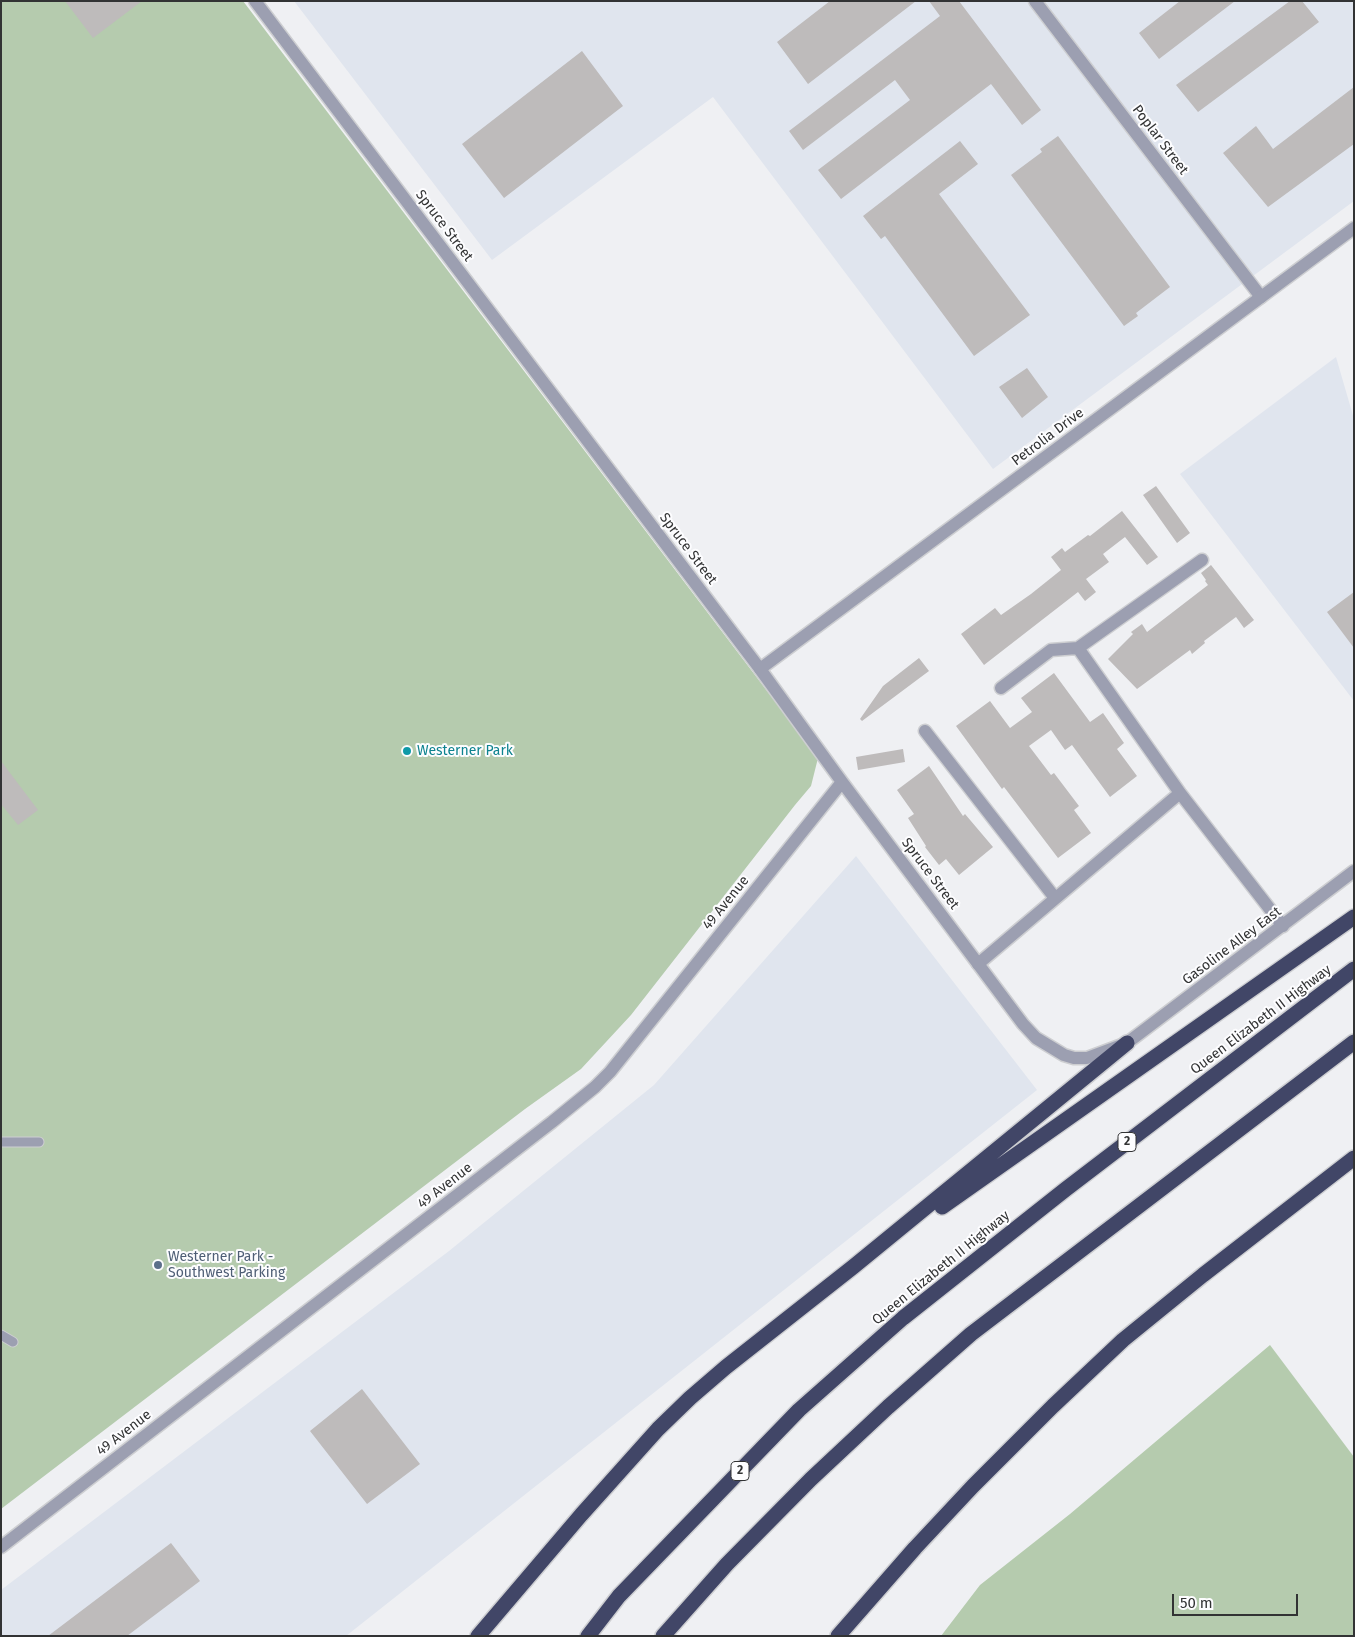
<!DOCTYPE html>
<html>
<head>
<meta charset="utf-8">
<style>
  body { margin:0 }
  #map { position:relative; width:1355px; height:1637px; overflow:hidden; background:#eff0f3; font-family:"Fira Sans",sans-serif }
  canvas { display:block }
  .frame { position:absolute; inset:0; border:2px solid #323334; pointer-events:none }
  .scale { position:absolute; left:1172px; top:1594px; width:126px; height:22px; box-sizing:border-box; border:2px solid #323334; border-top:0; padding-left:6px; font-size:15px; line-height:18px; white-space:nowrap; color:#323334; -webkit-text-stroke:4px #fdfdff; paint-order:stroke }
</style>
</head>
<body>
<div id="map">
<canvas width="1355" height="1637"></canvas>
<div class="frame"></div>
<div class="scale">50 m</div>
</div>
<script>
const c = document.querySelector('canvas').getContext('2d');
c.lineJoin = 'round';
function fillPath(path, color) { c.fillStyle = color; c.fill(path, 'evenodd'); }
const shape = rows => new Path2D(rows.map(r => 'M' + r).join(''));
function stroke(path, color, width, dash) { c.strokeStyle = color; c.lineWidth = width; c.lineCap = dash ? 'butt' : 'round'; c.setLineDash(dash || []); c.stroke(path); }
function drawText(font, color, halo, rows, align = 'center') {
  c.font = font + ' "Fira Sans",sans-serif'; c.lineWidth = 4; c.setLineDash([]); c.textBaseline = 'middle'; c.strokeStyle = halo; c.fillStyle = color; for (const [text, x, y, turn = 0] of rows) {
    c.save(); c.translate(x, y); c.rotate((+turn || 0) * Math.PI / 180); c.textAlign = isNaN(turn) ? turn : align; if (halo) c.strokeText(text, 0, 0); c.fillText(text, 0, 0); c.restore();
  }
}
const built = shape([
  [294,1,1354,1,1354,201,993,469,713,97,492,260],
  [1336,357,1354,419,1354,701,1180,474],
  [856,856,1037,1090,346,1636,1,1636,1,1590,449,1251,654,1085]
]);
const green = shape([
  [1,1,243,1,818,758,811,786,795,805,631,1015,581,1069,525,1109,1,1509],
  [1270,1345,1354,1457,1354,1636,941,1636,980,1585,1070,1514]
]);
const building = shape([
  [65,1,142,1,93,38],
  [830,1,916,1,808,84,777,42],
  [929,1,959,1,1041,110,1022,125,991,84,841,199,818,170,910,100,895,80,803,150,789,131,940,16],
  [1180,1,1235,1,1159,59,1139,33],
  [1290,1,1302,1,1319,22,1198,112,1176,85],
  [582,51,623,106,504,198,462,144],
  [1354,87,1354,144,1268,207,1223,153,1256,126,1273,149],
  [1058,136,1170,287,1136,313,1138,316,1124,326,1011,175,1042,152,1040,149],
  [960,141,978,164,939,194,1030,315,974,356,885,236,881,239,863,216],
  [1027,368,1048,397,1022,418,999,387],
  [1156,486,1190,533,1177,543,1143,495],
  [1122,511,1158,557,1147,565,1125,537,1103,554,1109,562,1086,579,1096,592,1085,601,1078,592,984,665,961,634,995,608,1001,615,1031,594,1061,570,1051,557,1062,548,1065,552,1088,535,1090,536],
  [1211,565,1254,620,1244,628,1236,617,1204,641,1205,643,1192,654,1190,650,1137,689,1108,659,1133,634,1131,632,1142,624,1147,632,1208,585,1205,581,1206,580,1201,573],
  [1354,592,1354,648,1327,612],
  [919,658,929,671,862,721,860,719,883,686],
  [1054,673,1090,722,1103,713,1124,743,1117,749,1137,776,1110,797,1072,745,1065,750,1051,730,1029,746,1051,775,1054,773,1079,806,1074,810,1091,833,1058,858,1004,787,1002,789,956,726,990,701,1010,728,1032,712,1021,698],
  [903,749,905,762,858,770,856,757],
  [1,761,38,810,18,825,1,804],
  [929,766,963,816,965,814,993,847,959,875,946,859,939,865,925,847,926,846,908,818,914,814,897,790],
  [362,1389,420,1464,367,1504,310,1431],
  [171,1543,200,1581,127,1636,48,1636]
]);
const service = shape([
  [1,1142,39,1142],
  [1,1335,13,1342]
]);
const minor = shape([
  [255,1,760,669],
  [1035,1,1261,297],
  [1078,648,1180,793,1283,926],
  [1001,688,1051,650,1078,648,1202,560],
  [925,731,1055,898],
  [978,964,1180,793]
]);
const tertiary = shape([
  [1354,228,760,669,842,782,1023,1024,1036,1038,1064,1055,1074,1058,1087,1058,1127,1043,1354,871],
  [1,1547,552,1122,595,1087,610,1072,842,782]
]);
const motorway = shape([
  [942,1207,1354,917],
  [478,1636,581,1515,658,1429,690,1398,726,1367,853,1267,1127,1043],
  [588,1636,619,1596,799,1410,903,1318,1066,1189,1354,969],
  [663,1636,727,1564,811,1479,888,1407,971,1334,1354,1042],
  [838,1636,915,1548,973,1486,1053,1406,1123,1340,1203,1275,1354,1158]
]);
const markers = [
  [407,751,5,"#0f9aa8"],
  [158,1265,5,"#5c6f8a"]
];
const shields = [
  [1127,1142,18],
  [740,1471,18]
];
const shieldNames = [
  ["2",1127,1142],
  ["2",740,1471]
];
const streetNames = [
  ["Poplar Street",1160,140,53],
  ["Spruce Street",444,226,53],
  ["Petrolia Drive",1048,437,-37],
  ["Spruce Street",688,549,53],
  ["Spruce Street",930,874,53],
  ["49 Avenue",726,903,-51],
  ["Gasoline Alley East",1232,946,-37],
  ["Queen Elizabeth II Highway",1261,1020,-37],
  ["49 Avenue",445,1186,-38],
  ["Queen Elizabeth II Highway",941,1268,-39],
  ["49 Avenue",124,1433,-38]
];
const cultureNames = [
  ["Westerner Park",417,751]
];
const serviceNames = [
  ["Westerner Park -",168,1257],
  ["Southwest Parking",168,1273]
];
fillPath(built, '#e0e5ee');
fillPath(green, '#b5cbae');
fillPath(building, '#bebbbb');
stroke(service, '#cdced1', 11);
stroke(minor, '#cdced1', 15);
stroke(tertiary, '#cdced1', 15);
stroke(motorway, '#cdced1', 18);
stroke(service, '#9c9fb1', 9);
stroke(minor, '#9c9fb1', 12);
stroke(tertiary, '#9c9fb1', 12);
stroke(motorway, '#414667', 15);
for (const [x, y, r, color] of markers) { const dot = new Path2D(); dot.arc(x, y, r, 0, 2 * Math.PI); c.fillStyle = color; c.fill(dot); stroke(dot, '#fdfdff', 2); }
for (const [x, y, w] of shields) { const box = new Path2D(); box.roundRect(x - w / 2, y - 9.5, w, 19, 4); c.fillStyle = '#fdfdff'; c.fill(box); stroke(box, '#323334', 1); }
drawText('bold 12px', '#323334', null, shieldNames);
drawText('14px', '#323334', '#fdfdff', streetNames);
drawText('14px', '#0d838f', '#fdfdff', cultureNames, 'left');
drawText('14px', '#4e5e75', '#fdfdff', serviceNames, 'left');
</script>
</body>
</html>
